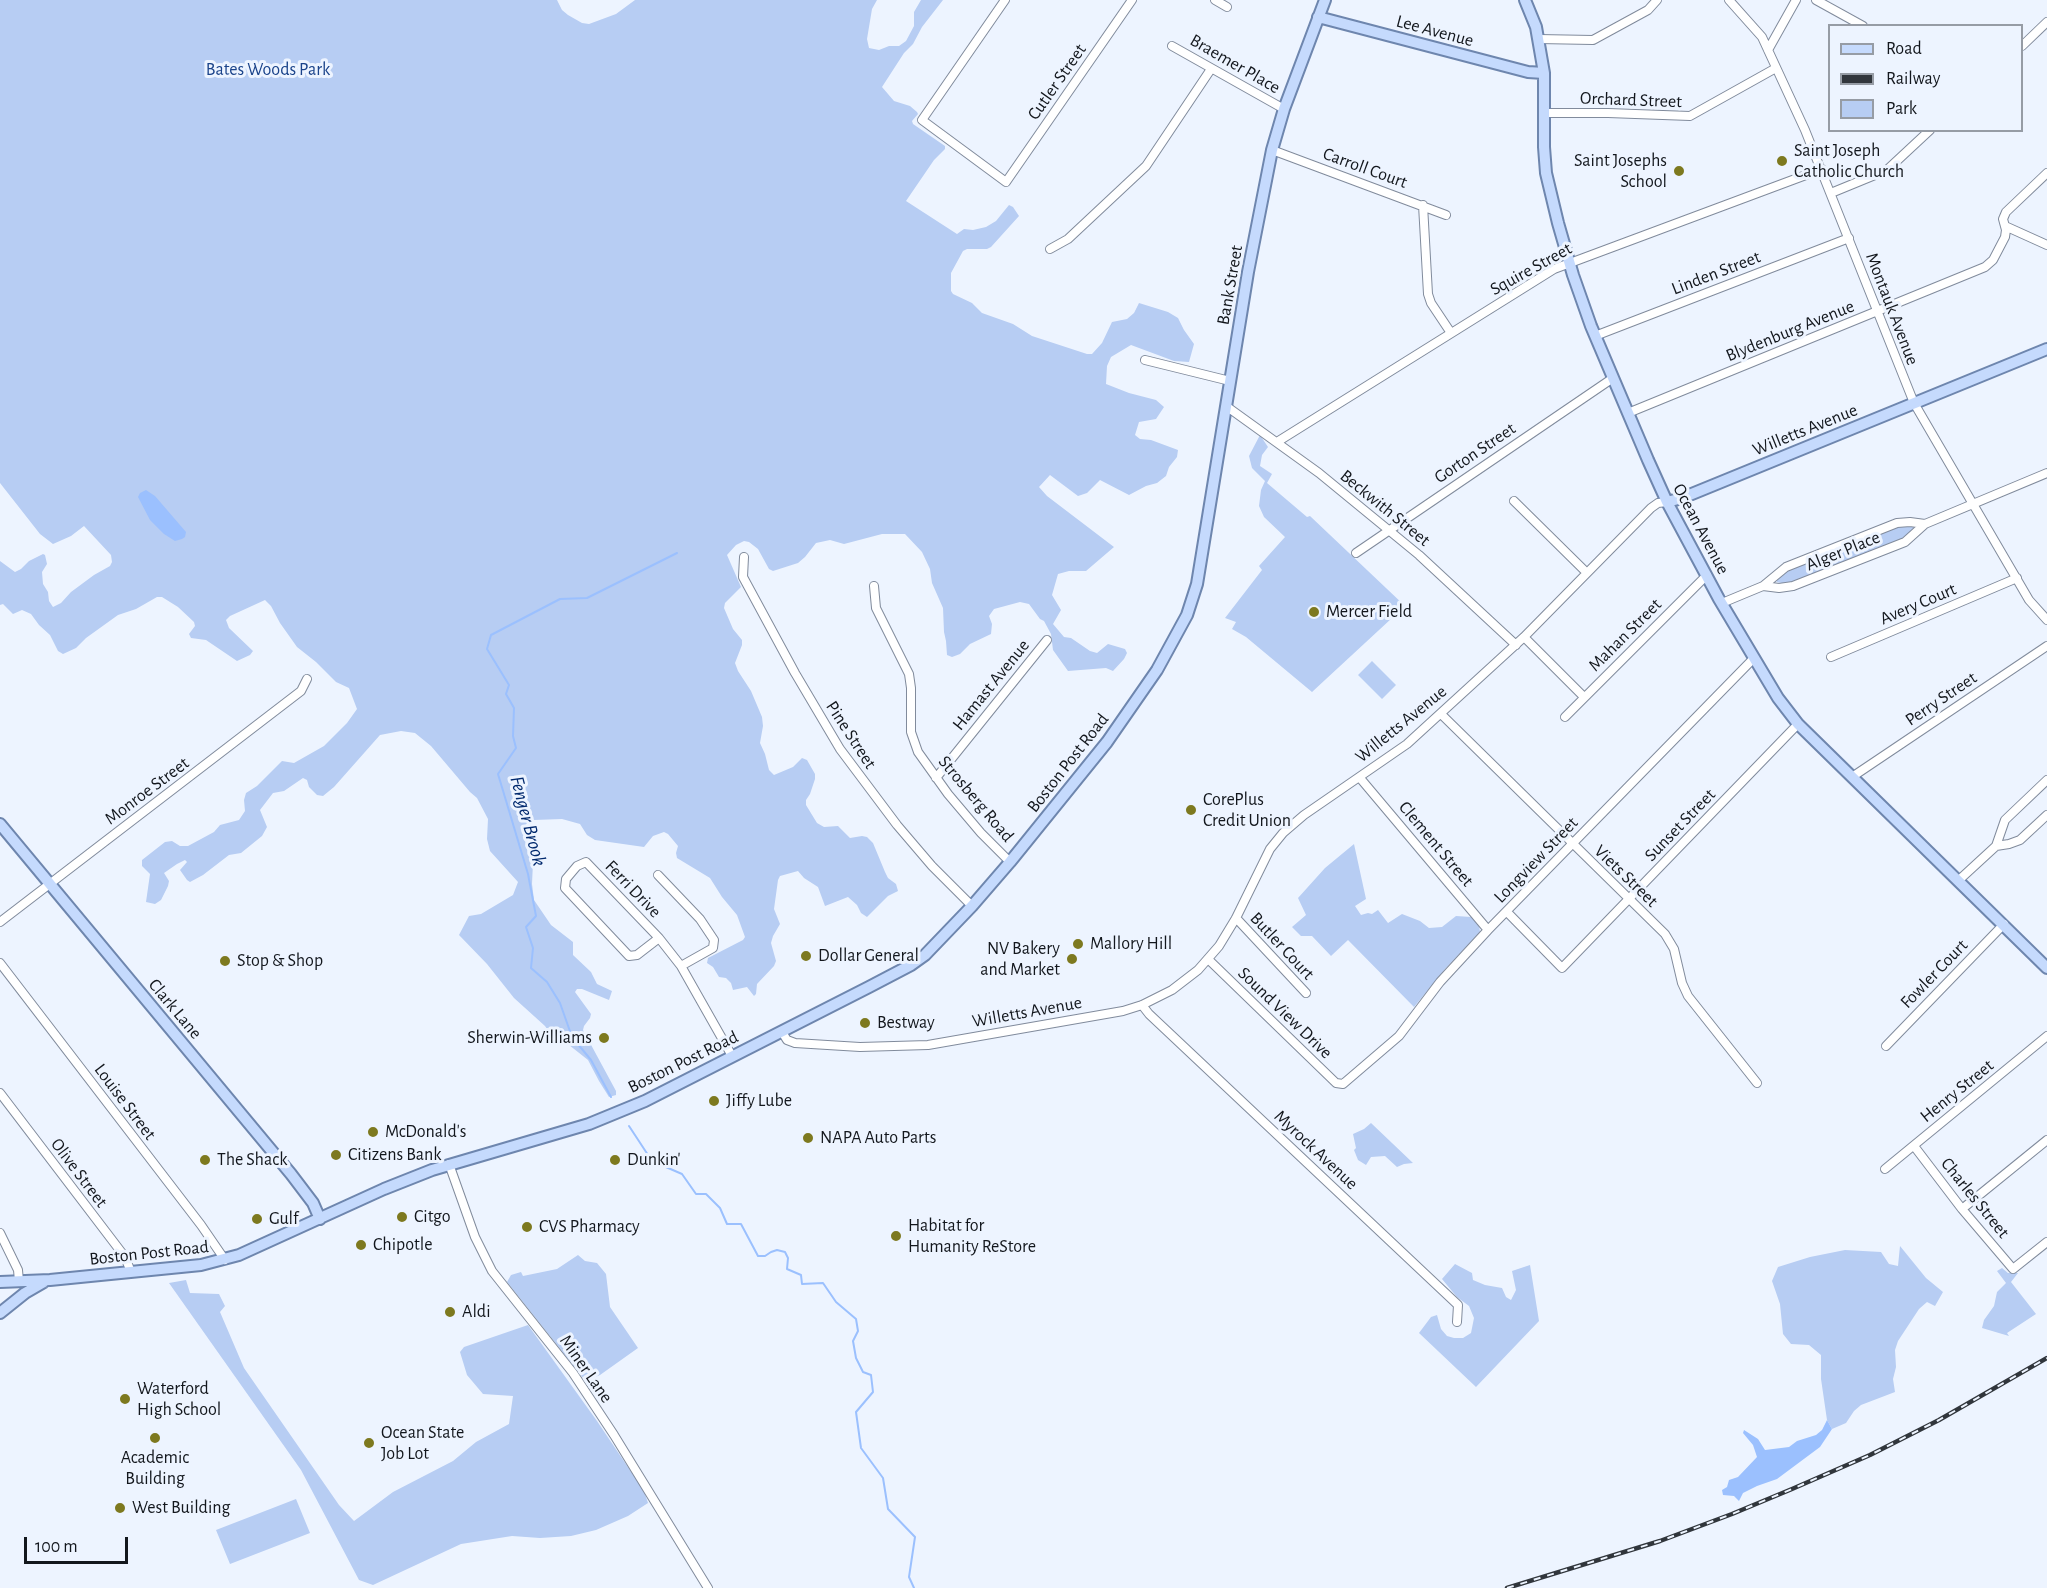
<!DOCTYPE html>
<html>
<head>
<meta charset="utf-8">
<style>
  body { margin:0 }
  #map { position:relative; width:2047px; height:1588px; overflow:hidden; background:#edf4ff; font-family:"Alegreya Sans",sans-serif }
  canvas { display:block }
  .legend { position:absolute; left:1828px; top:24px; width:195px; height:108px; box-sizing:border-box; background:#edf4ff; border:2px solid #969ca5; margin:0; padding:8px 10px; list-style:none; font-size:18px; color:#13171d }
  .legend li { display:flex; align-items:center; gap:12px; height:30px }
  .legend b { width:30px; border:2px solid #969ca5 }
  .scale { position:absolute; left:24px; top:1537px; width:104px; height:27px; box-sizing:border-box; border:3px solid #13171d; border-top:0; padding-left:8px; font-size:18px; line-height:21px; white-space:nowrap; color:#13171d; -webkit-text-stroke:4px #edf4ff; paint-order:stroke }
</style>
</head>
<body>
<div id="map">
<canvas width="2047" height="1588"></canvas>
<ul class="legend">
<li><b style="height:8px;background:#c5dafd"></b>Road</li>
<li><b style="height:8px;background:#31363c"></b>Railway</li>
<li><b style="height:16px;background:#b7cdf3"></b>Park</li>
</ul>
<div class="scale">100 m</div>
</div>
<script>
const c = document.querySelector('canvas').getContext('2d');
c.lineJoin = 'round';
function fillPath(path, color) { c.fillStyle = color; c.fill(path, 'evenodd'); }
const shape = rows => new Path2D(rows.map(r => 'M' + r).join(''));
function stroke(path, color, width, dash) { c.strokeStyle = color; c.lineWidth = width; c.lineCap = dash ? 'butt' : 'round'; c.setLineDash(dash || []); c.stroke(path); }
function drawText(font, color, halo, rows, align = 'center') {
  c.font = font + ' "Alegreya Sans",sans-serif'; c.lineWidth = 6; c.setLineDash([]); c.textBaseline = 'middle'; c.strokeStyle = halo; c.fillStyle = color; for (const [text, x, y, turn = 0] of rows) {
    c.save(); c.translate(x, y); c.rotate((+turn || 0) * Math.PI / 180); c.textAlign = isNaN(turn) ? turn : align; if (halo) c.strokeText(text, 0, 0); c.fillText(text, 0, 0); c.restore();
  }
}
const green = shape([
  [0,0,557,0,562,10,568,15,582,23,589,24,616,14,635,0,877,0,872,9,867,39,869,48,879,50,889,46,899,46,906,41,914,26,914,12,921,0,943,0,922,27,913,44,904,53,882,87,894,101,910,106,917,112,918,114,912,121,913,124,945,146,945,149,934,160,906,201,957,234,964,229,973,230,986,227,996,221,1009,205,1013,207,1019,216,991,247,987,249,967,249,963,251,951,273,951,291,953,294,972,303,982,313,1013,324,1032,336,1087,354,1092,354,1102,343,1112,322,1127,319,1134,313,1139,303,1168,312,1178,318,1184,330,1194,344,1189,362,1174,361,1131,345,1111,357,1107,366,1106,384,1129,393,1156,400,1164,407,1156,419,1139,422,1135,435,1140,439,1151,440,1178,450,1177,457,1169,467,1166,476,1157,483,1146,486,1129,495,1100,480,1087,493,1078,496,1050,475,1039,487,1047,496,1114,547,1086,571,1069,571,1058,574,1052,595,1061,610,1053,624,1064,637,1071,638,1090,651,1097,653,1108,644,1125,649,1127,653,1124,659,1113,671,1106,668,1068,671,1053,650,1051,634,1044,621,1040,619,1029,604,1020,602,994,609,989,616,992,624,991,634,970,644,960,654,952,657,947,655,946,641,944,632,943,608,932,583,930,569,922,552,905,534,882,534,844,544,830,540,816,543,805,557,798,563,773,571,769,569,758,549,749,542,744,541,736,545,727,555,741,587,725,603,724,608,733,629,742,640,742,645,735,663,738,671,751,691,762,717,763,726,760,743,765,754,769,770,774,775,793,767,802,758,807,760,815,774,815,779,810,794,806,800,806,805,817,823,824,827,838,826,850,838,862,836,867,837,873,843,885,872,888,878,896,884,898,891,888,896,867,917,861,913,857,905,848,897,825,906,818,887,804,878,798,871,780,876,778,880,774,909,780,924,773,936,771,943,776,961,774,966,757,984,756,994,754,996,747,987,733,990,731,983,726,978,719,977,713,967,707,963,708,958,743,940,745,937,737,915,722,897,710,878,677,858,676,853,678,846,668,834,664,832,653,836,644,847,595,840,587,835,580,824,562,819,534,820,526,824,523,831,528,854,533,862,532,884,534,900,551,925,573,942,573,955,591,972,597,984,612,991,609,1000,582,989,577,989,575,992,591,1014,590,1018,584,1026,583,1030,616,1091,616,1095,609,1097,599,1081,588,1060,564,1041,554,1045,549,1044,549,1032,545,1026,514,998,487,964,459,935,469,916,481,914,513,895,518,882,490,851,487,839,488,819,477,798,470,792,431,746,415,733,401,731,380,735,334,787,323,796,317,795,309,787,307,780,303,778,284,791,273,793,260,810,267,827,262,836,241,853,229,855,203,875,190,882,187,880,180,870,187,862,185,860,177,864,164,873,169,881,168,886,161,900,155,904,146,902,150,874,142,866,142,860,165,842,172,841,180,846,188,846,214,832,220,825,239,820,245,811,244,800,246,793,257,786,282,761,294,763,324,746,347,723,357,709,349,688,336,682,316,662,297,647,280,623,271,606,265,600,230,616,226,620,229,628,253,651,250,655,237,661,206,640,191,638,189,634,195,626,194,622,178,607,162,597,157,597,136,609,118,615,86,638,76,648,63,654,58,651,50,635,39,625,31,614,22,610,13,614,3,604,0,605,0,561,15,572,21,569,29,561,43,554,45,555,47,564,42,572,43,584,48,592,49,601,53,607,61,603,71,592,94,575,110,566,112,562,111,555,84,526,71,536,53,544,40,534,0,483],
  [1260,435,1268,447,1262,455,1260,466,1272,474,1267,483,1307,517,1310,516,1405,606,1312,692,1246,637,1232,629,1236,622,1225,618,1262,570,1259,566,1285,537,1264,517,1259,506,1261,490,1265,481,1252,468,1249,456],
  [1901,525,1912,525,1915,529,1906,537,1803,578,1786,584,1777,582,1776,578,1791,568],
  [1372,661,1396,685,1382,699,1358,675],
  [1354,844,1366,899,1355,906,1361,915,1368,913,1372,914,1378,910,1388,923,1402,914,1420,921,1429,928,1442,927,1456,916,1471,917,1479,925,1480,932,1445,969,1414,1007,1348,940,1331,956,1312,936,1301,936,1292,927,1306,915,1298,898,1325,868],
  [1371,1123,1413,1163,1404,1164,1397,1167,1385,1156,1371,1157,1366,1165,1358,1160,1354,1150,1356,1148,1353,1134,1364,1129],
  [1900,1246,1926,1278,1943,1292,1935,1306,1927,1302,1919,1309,1898,1341,1895,1350,1896,1367,1893,1379,1895,1392,1861,1405,1854,1411,1846,1423,1832,1429,1827,1420,1821,1379,1821,1355,1809,1345,1791,1344,1783,1334,1780,1304,1772,1281,1778,1267,1810,1257,1845,1250,1881,1252,1889,1264,1898,1266],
  [578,1255,585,1261,597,1263,606,1274,610,1307,638,1348,600,1375,591,1379,584,1379,507,1282,511,1275,521,1272,523,1276,557,1269],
  [1455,1264,1472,1273,1473,1280,1485,1285,1502,1288,1506,1297,1511,1300,1516,1290,1512,1271,1530,1265,1539,1321,1476,1387,1419,1333,1431,1317,1437,1315,1441,1329,1447,1336,1454,1338,1463,1338,1471,1333,1474,1318,1469,1306,1457,1297,1442,1279],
  [2002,1268,2008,1273,2018,1273,2011,1282,2036,1314,2007,1333,2009,1336,1982,1328,1984,1320,1994,1306,1997,1292,2006,1283,1997,1271],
  [186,1280,190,1293,219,1294,225,1306,220,1312,244,1368,339,1505,354,1521,393,1492,453,1461,476,1442,509,1424,513,1396,483,1394,467,1375,460,1352,464,1347,528,1325,597,1421,644,1491,648,1503,628,1516,596,1530,571,1536,540,1538,512,1536,461,1544,373,1585,359,1580,301,1470,169,1283],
  [296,1499,310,1533,230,1564,216,1530]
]);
const water = shape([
  [146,490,155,496,186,532,185,537,182,539,175,541,164,534,150,520,138,497,140,493],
  [1827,1420,1832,1429,1820,1447,1777,1479,1757,1486,1743,1493,1739,1501,1734,1496,1723,1495,1722,1490,1727,1487,1729,1480,1738,1477,1757,1457,1753,1445,1743,1433,1744,1430,1758,1439,1765,1450,1789,1447,1797,1441,1816,1435,1822,1430]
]);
const stream = shape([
  [611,1097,591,1060,572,1037,560,1003,547,982,531,968,533,948,526,927,536,916,528,874,498,774,516,748,513,736,514,708,506,694,509,685,487,649,491,635,560,599,587,598,677,553],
  [629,1126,652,1161,682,1174,696,1194,706,1194,720,1208,727,1224,741,1224,758,1256,765,1256,771,1252,777,1250,785,1252,788,1258,787,1269,801,1275,802,1284,823,1283,836,1302,856,1319,858,1331,853,1341,856,1358,863,1372,871,1375,873,1392,856,1412,861,1448,883,1478,888,1509,915,1537,909,1577,914,1588]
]);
const minor = shape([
  [1005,0,922,120,1006,182,1132,0],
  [1215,0,1227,7],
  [1729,0,1762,37,1805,130,1914,403,2029,600,2047,620],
  [1816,0,1863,26],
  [1538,39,1593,40,1648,10,1657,0],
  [1172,46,1284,109],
  [2022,46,2047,22],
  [1768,50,1796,0],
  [1545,113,1608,113,1690,116,1776,68],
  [1272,150,1446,215],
  [1831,193,1887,170,1930,130],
  [1423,205,1428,294,1431,303,1451,333],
  [2005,226,2047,245],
  [1050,249,1068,239,1146,166,1211,69],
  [1595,336,1849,238],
  [1145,360,1230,381],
  [1226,406,1319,473,1419,555,1516,645],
  [1628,413,1985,267,1993,260,2005,237,2006,230,2003,219,2006,212,2047,173],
  [1277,442,1554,269,1822,169],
  [1514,501,1586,572],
  [1356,553,1613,378],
  [744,557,743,577,795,673,840,749,897,825,932,866,972,906],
  [874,586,876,608,909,674,911,688,911,732,918,752,948,794,981,833,1010,862],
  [1763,586,1779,588,1793,586,1905,542,1925,524,2047,473],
  [1722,603,1763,586,1786,567,1897,523,1910,522,1925,524],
  [1524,637,1584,697],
  [1831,657,2017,578],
  [1441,714,1665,934,1674,949,1682,983,1688,996,1757,1083],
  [1565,717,1707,575],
  [1852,777,2047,646],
  [936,778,1047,640],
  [1360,778,1488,930],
  [1996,846,2009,844,2020,840,2047,815],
  [658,875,700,919,714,940,713,948,681,966],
  [1959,880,1996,846,2005,820,2047,780],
  [1507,912,1562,968,1798,724],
  [1236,918,1306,993],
  [0,922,301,691,307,679],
  [659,938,637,955,629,956,565,888,566,879,577,866,586,862,659,938,681,966,732,1056],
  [1209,960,1336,1083,1343,1084,1399,1036,1440,982,1488,930,1754,658],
  [0,963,201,1225,225,1260],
  [1142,1005,1149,1014,1458,1305,1457,1322],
  [782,1032,787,1040,795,1043,860,1047,928,1045,1123,1011,1142,1005,1172,990,1198,970,1219,946,1236,918,1270,849,1283,833,1304,815,1407,744,1524,637,1651,508,1658,503,1667,502],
  [1886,1046,2004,924],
  [0,1093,125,1257,131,1272],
  [1914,1146,1962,1209,2013,1269,2047,1242],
  [449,1164,475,1237,492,1271,573,1373,614,1435,708,1588],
  [1885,1169,2047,1036],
  [1962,1209,2047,1140],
  [0,1233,18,1270,19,1281]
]);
const major = shape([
  [1525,0,1536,27,1544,73,1544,147,1546,173,1558,223,1573,275,1591,326,1648,460,1667,502,1719,599,1778,698,1798,724,2047,968],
  [1318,17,1528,72,1544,73],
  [1667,502,1682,498,2047,349],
  [0,824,291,1174,313,1203,320,1219],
  [0,1282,50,1280,201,1265,239,1255,384,1189,432,1170,589,1124,645,1101,869,987,911,965,925,955,972,906,1010,862,1107,742,1157,670,1187,615,1197,584,1248,272,1272,150,1284,109,1325,0],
  [0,1313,25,1293,44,1282]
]);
const rail = shape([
  [1507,1588,1660,1541,1732,1514,1792,1489,1870,1455,1939,1420,2047,1358]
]);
const markers = [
  [1782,161,6,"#7d791f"],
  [1679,171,6,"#7d791f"],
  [1314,612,6,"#7d791f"],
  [1191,810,6,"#7d791f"],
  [1078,944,6,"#7d791f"],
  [806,956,6,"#7d791f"],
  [1072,959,6,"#7d791f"],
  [225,961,6,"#7d791f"],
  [865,1023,6,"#7d791f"],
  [604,1038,6,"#7d791f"],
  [714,1101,6,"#7d791f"],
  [373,1132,6,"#7d791f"],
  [808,1138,6,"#7d791f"],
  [336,1155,6,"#7d791f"],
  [205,1160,6,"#7d791f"],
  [615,1160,6,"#7d791f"],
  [402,1217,6,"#7d791f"],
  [257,1219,6,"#7d791f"],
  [527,1227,6,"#7d791f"],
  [896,1236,6,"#7d791f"],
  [361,1245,6,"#7d791f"],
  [450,1312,6,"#7d791f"],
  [125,1399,6,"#7d791f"],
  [155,1438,6,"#7d791f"],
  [369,1443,6,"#7d791f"],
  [120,1508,6,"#7d791f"]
];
const streetNames = [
  ["Lee Avenue",1435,31,15],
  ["Braemer Place",1235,64,30],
  ["Cutler Street",1057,82,-55],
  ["Orchard Street",1631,100,2],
  ["Carroll Court",1365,168,20],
  ["Squire Street",1531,269,-29],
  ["Linden Street",1716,273,-21],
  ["Bank Street",1230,285,-80],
  ["Montauk Avenue",1892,309,69],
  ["Blydenburg Avenue",1790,331,-22],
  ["Willetts Avenue",1805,430,-22],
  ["Gorton Street",1475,453,-34],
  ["Beckwith Street",1385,508,39],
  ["Ocean Avenue",1701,529,62],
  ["Alger Place",1843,551,-22],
  ["Avery Court",1918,604,-23],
  ["Mahan Street",1625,635,-45],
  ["Hamast Avenue",991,685,-51],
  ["Perry Street",1941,699,-34],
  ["Willetts Avenue",1401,724,-39],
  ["Pine Street",851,735,57],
  ["Boston Post Road",1068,763,-52],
  ["Monroe Street",147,791,-37],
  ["Strosberg Road",976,799,50],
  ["Sunset Street",1680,825,-46],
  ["Clement Street",1436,844,50],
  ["Longview Street",1536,860,-46],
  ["Viets Street",1626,876,44],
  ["Ferri Drive",633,889,46],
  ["Butler Court",1282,946,47],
  ["Fowler Court",1934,974,-46],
  ["Clark Lane",175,1009,50],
  ["Willetts Avenue",1027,1012,-10],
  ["Sound View Drive",1285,1013,44],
  ["Boston Post Road",683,1062,-26],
  ["Henry Street",1957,1091,-39],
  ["Louise Street",125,1102,53],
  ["Myrock Avenue",1316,1150,43],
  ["Olive Street",79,1173,53],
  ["Charles Street",1975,1198,51],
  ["Boston Post Road",149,1253,-6],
  ["Miner Lane",586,1369,55]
];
const parkNames = [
  ["Bates Woods Park",268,70]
];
const poiNames = [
  ["Saint Joseph",1794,151],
  ["Catholic Church",1794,172],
  ["Saint Josephs",1667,161,"right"],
  ["School",1667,182,"right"],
  ["Mercer Field",1326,612],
  ["CorePlus",1203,800],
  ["Credit Union",1203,821],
  ["Mallory Hill",1090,944],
  ["NV Bakery",1060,949,"right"],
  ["and Market",1060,970,"right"],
  ["Dollar General",818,956],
  ["Stop & Shop",237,961],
  ["Bestway",877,1023],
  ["Sherwin-Williams",592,1038,"right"],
  ["Jiffy Lube",726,1101],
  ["McDonald's",385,1132],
  ["NAPA Auto Parts",820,1138],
  ["Citizens Bank",348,1155],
  ["The Shack",217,1160],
  ["Dunkin'",627,1160],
  ["Citgo",414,1217],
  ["Gulf",269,1219],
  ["Habitat for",908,1226],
  ["Humanity ReStore",908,1247],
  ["CVS Pharmacy",539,1227],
  ["Chipotle",373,1245],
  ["Aldi",462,1312],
  ["Waterford",137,1389],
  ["High School",137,1410],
  ["Ocean State",381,1433],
  ["Job Lot",381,1454],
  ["Academic",155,1458,"center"],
  ["Building",155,1479,"center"],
  ["West Building",132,1508]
];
const waterNames = [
  ["Fenger Brook",528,821,75]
];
fillPath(green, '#b7cdf3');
fillPath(water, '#9bc0fe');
stroke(stream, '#9bc0fe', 2);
stroke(minor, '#818b9c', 10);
stroke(major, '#6e86ae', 14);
stroke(minor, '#fff', 8);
stroke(major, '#c5dafd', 10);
stroke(rail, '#31363c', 4.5);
stroke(rail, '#edf4ff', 2, [7]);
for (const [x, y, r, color] of markers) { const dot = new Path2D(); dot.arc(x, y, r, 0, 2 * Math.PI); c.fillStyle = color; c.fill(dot); stroke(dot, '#edf4ff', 2); }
drawText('18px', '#13171d', '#edf4ff', streetNames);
drawText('18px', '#1a438a', '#edf4ff', parkNames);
drawText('18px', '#13171d', '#edf4ff', poiNames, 'left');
drawText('italic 20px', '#01296e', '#edf4ff', waterNames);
</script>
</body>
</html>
